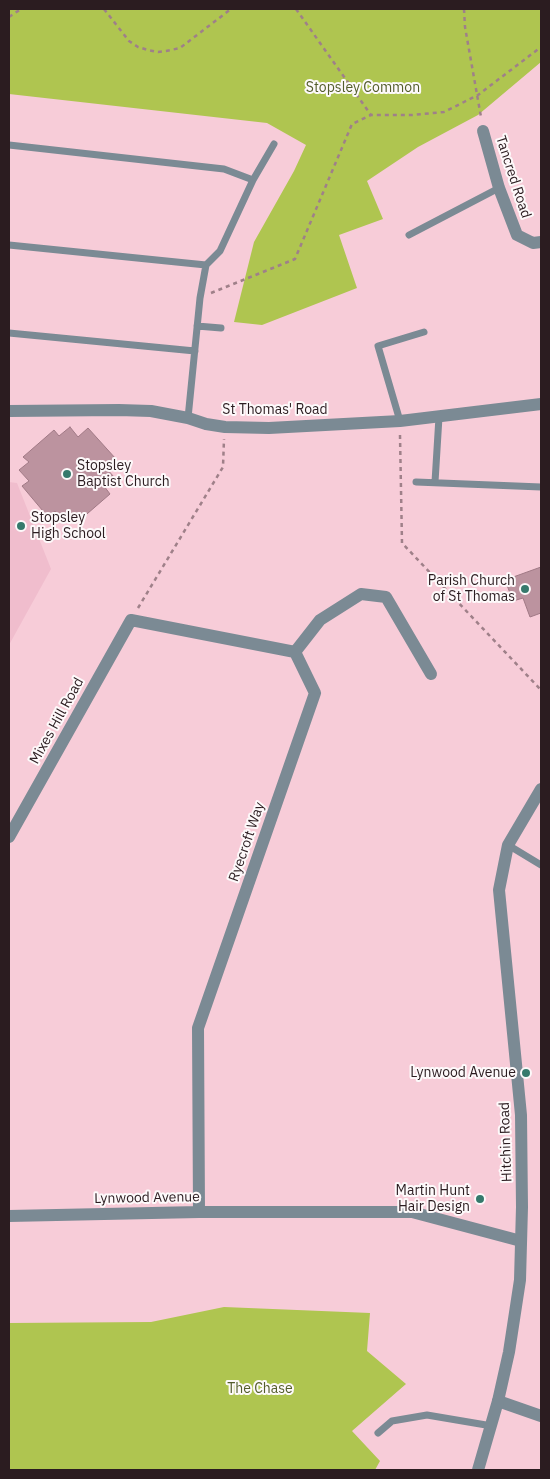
<!DOCTYPE html>
<html>
<head>
<meta charset="utf-8">
<style>
  body { margin:0 }
  #map { position:relative; width:550px; height:1479px; overflow:hidden; background:#f7ccd8; font-family:"IBM Plex Sans",sans-serif }
  canvas { display:block }
  .frame { position:absolute; inset:0; border:10px solid #2b1c20; pointer-events:none }
</style>
</head>
<body>
<div id="map">
<canvas width="550" height="1479"></canvas>
<div class="frame"></div>
</div>
<script>
const c = document.querySelector('canvas').getContext('2d');
c.lineJoin = 'round';
function fillPath(path, color) { c.fillStyle = color; c.fill(path, 'evenodd'); }
const shape = rows => new Path2D(rows.map(r => 'M' + r).join(''));
function stroke(path, color, width, dash) { c.strokeStyle = color; c.lineWidth = width; c.lineCap = dash ? 'butt' : 'round'; c.setLineDash(dash || []); c.stroke(path); }
function drawText(font, color, halo, rows, align = 'center') {
  c.font = font + ' "IBM Plex Sans",sans-serif'; c.lineWidth = 4; c.setLineDash([]); c.textBaseline = 'middle'; c.strokeStyle = halo; c.fillStyle = color; for (const [text, x, y, turn = 0] of rows) {
    c.save(); c.translate(x, y); c.rotate((+turn || 0) * Math.PI / 180); c.textAlign = isNaN(turn) ? turn : align; if (halo) c.strokeText(text, 0, 0); c.fillText(text, 0, 0); c.restore();
  }
}
const built = shape([
  [9,482,17,483,51,569,9,645]
]);
const green = shape([
  [9,9,541,9,541,62,478,115,418,147,367,181,383,219,339,235,357,288,262,325,234,322,254,242,294,171,306,145,267,123,9,94],
  [224,1307,370,1313,367,1351,406,1384,352,1431,380,1461,375,1470,9,1470,9,1323,151,1322]
]);
const building = shape([
  [70,427,78,437,88,428,116,459,106,468,114,477,104,486,110,494,80,520,74,513,64,522,55,511,48,517,22,486,29,481,19,470,29,462,23,457,54,430,59,436,70,427],
  [541,567,541,613,530,617,523,598,513,601,505,580,541,567]
]);
const path = shape([
  [104,9,129,41,138,47,148,50,158,52,166,51,180,48,231,9],
  [296,9,371,115],
  [464,9,465,27,481,117],
  [9,17,21,9],
  [211,293,295,259,352,124,371,115,412,115,444,112,478,95,541,47],
  [400,435,402,543,541,690],
  [138,608,223,467,224,439]
]);
const service = shape([
  [9,145,224,169,253,180],
  [409,235,499,188],
  [9,245,206,265],
  [197,326,221,328],
  [9,333,195,351],
  [188,418,200,298,206,265,220,251,253,180,274,144],
  [400,421,378,346,424,332],
  [416,482,541,487],
  [435,482,439,417],
  [508,845,541,865],
  [378,1433,392,1421,427,1415,492,1426]
]);
const minor = shape([
  [483,131,499,188,517,235,533,243,541,242],
  [9,411,119,410,151,411,188,418,206,424,225,427,269,428,400,421,541,404],
  [295,652,320,620,361,594,386,597,431,674],
  [9,837,131,620,295,652,315,693,198,1028,199,1212],
  [9,1216,199,1212,412,1212,521,1241],
  [498,1401,541,1416]
]);
const tertiary = shape([
  [478,1470,498,1401,509,1352,520,1280,522,1207,521,1115,499,890,508,845,541,789]
]);
const markers = [
  [67,474,5,"#36796c"],
  [21,526,5,"#36796c"],
  [525,589,5,"#36796c"],
  [526,1073,5,"#36796c"],
  [480,1199,5,"#36796c"]
];
const parkNames = [
  ["Stopsley Common",363,88],
  ["The Chase",260,1389]
];
const streetNames = [
  ["Tancred Road",513,177,72],
  ["St Thomas' Road",275,410],
  ["Mixes Hill Road",57,721,-61],
  ["Ryecroft Way",247,842,-71],
  ["Hitchin Road",506,1142,-92],
  ["Lynwood Avenue",147,1198,-1]
];
const poiNames = [
  ["Stopsley",77,466,"left"],
  ["Baptist Church",77,482,"left"],
  ["Stopsley",31,518,"left"],
  ["High School",31,534,"left"],
  ["Parish Church",515,581],
  ["of St Thomas",515,597],
  ["Lynwood Avenue",516,1073],
  ["Martin Hunt",470,1191],
  ["Hair Design",470,1207]
];
fillPath(built, '#f0bdcd');
fillPath(green, '#afc550');
fillPath(building, '#bc939f');
stroke(building, '#a07985', 1);
stroke(path, '#9f8089', 2.5, [4, 4]);
stroke(service, '#7b8a94', 7);
stroke(minor, '#7b8a94', 12);
stroke(tertiary, '#7b8a94', 12);
for (const [x, y, r, color] of markers) { const dot = new Path2D(); dot.arc(x, y, r, 0, 2 * Math.PI); c.fillStyle = color; c.fill(dot); stroke(dot, '#fdf9fa', 2); }
drawText('14px', '#535d2b', '#fdf9fa', parkNames);
drawText('14px', '#2b1c20', '#fdf9fa', streetNames);
drawText('14px', '#2b1c20', '#fdf9fa', poiNames, 'right');
</script>
</body>
</html>
